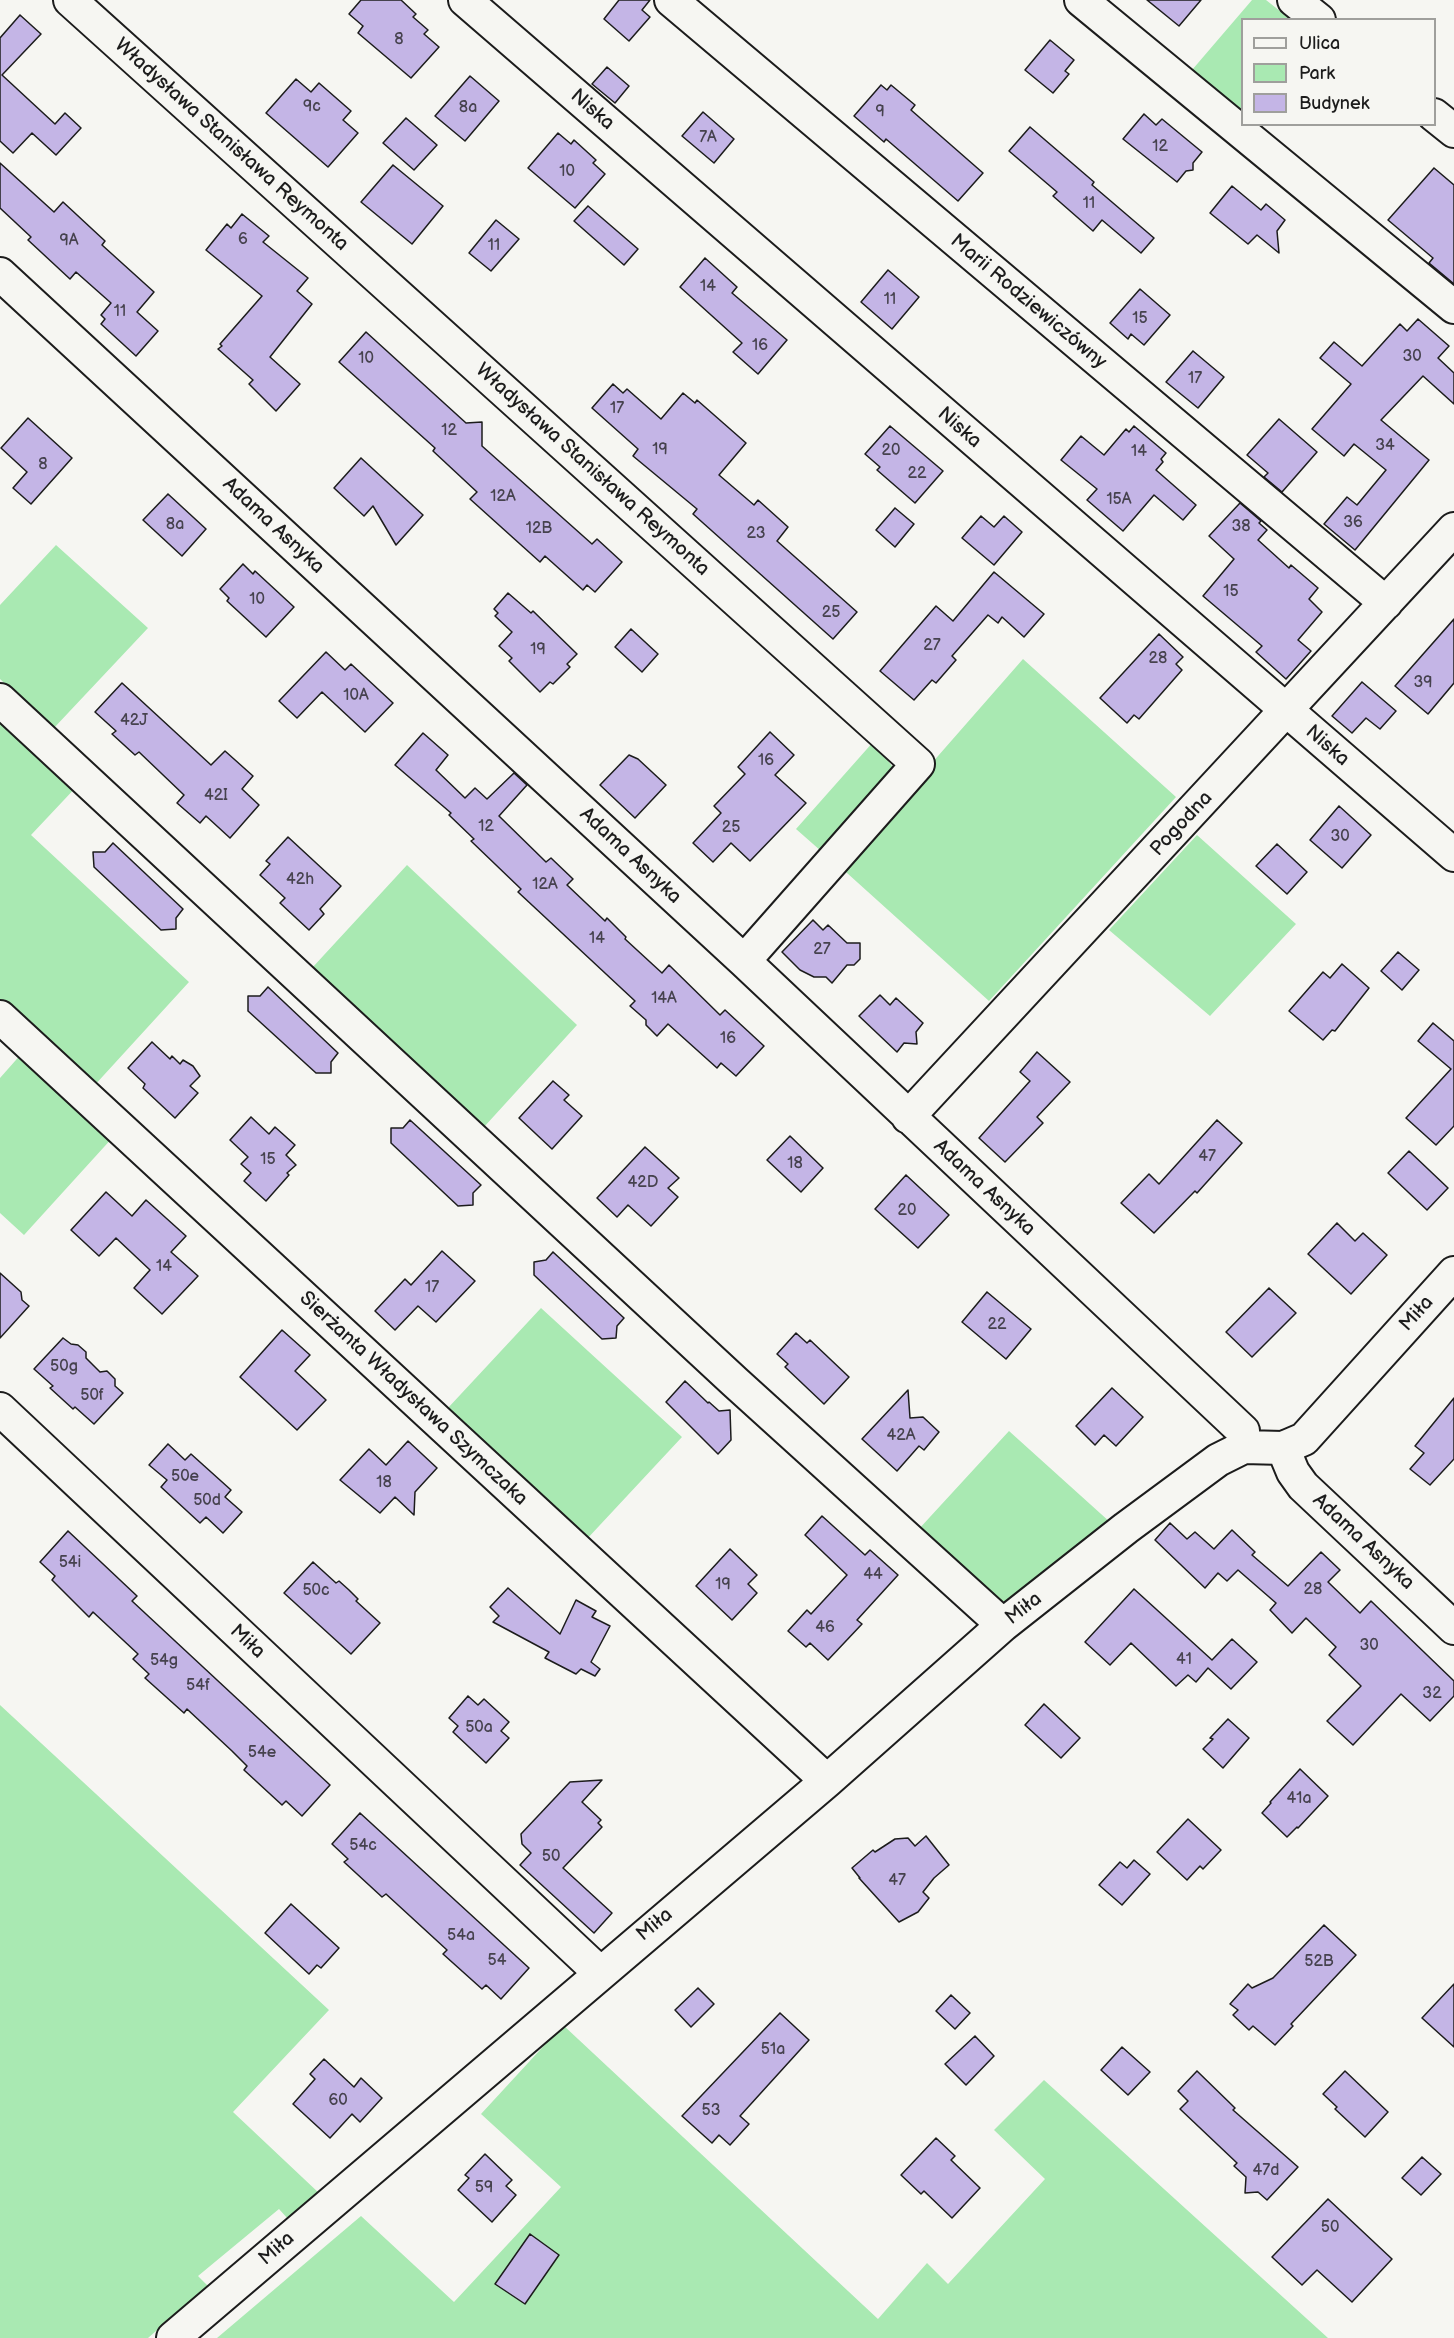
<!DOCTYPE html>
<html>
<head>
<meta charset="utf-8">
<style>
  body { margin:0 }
  #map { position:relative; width:1454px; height:2338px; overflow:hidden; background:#f6f6f2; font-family:"Balsamiq Sans",sans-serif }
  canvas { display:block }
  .legend { position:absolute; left:1241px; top:18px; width:195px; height:108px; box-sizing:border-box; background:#f6f6f2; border:2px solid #9f9f9c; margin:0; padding:8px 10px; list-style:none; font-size:18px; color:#1c1c1c }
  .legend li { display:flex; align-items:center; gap:12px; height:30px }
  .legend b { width:30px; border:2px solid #9f9f9c }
</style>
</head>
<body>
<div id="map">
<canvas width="1454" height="2338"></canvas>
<ul class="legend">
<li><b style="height:8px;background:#f6f6f2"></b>Ulica</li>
<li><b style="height:16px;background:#a9e9b2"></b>Park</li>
<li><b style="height:16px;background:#c4b5e6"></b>Budynek</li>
</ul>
</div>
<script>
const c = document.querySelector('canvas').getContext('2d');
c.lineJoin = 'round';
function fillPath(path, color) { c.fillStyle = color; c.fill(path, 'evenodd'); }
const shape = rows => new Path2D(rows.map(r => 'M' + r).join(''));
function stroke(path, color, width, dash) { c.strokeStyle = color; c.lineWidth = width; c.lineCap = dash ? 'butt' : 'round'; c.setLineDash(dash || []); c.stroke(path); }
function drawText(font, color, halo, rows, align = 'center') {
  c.font = font + ' "Balsamiq Sans",sans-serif'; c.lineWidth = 6; c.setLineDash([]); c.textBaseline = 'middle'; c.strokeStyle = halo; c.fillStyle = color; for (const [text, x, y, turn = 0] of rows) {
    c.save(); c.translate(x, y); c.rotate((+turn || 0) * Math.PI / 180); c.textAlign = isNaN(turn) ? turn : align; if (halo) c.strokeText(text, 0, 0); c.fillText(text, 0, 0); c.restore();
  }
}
const green = shape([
  [1252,0,1266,0,1290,19,1242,20,1242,117,1186,77],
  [56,545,148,628,53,729,0,679,0,605],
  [1023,659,1176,797,989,1001,837,864,931,764],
  [0,711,79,784,31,835,189,982,93,1087,0,1001],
  [874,741,894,769,821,851,796,829],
  [1197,835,1296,924,1210,1016,1109,930],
  [407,865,577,1025,484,1127,312,968],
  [23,1052,114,1136,24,1235,0,1213,0,1078],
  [541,1308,682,1437,586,1540,447,1409],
  [1009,1431,1111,1523,1009,1602,993,1600,918,1530],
  [0,1705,329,2010,233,2112,320,2194,288,2219,279,2209,198,2276,208,2286,148,2338,0,2338],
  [563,2025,878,2319,927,2263,948,2284,1045,2179,994,2130,1044,2080,1328,2338,217,2338,361,2216,454,2302,561,2187,481,2114]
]);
const building = shape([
  [361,0,401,0,416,14,413,17,428,30,424,34,439,47,411,78,358,33,363,26,349,14,361,0],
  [619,0,650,0,642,10,650,17,629,41,604,19,619,0],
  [1147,0,1201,0,1179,26,1147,0],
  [20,15,41,34,2,75,55,124,65,113,81,128,56,155,32,133,13,153,0,141,0,38,20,15],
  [1050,40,1074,60,1065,71,1069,74,1053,93,1025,70,1050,40],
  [607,67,629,86,615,103,592,84,607,67],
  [470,76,499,101,465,141,435,116,470,76],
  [296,79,311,92,319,83,351,111,343,120,358,133,328,167,266,113,296,79],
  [881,85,887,90,891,85,915,105,911,110,983,173,958,201,886,139,884,142,854,116,881,85],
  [703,112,734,139,714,163,682,136,703,112],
  [1144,114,1156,125,1162,119,1202,152,1193,163,1193,170,1186,171,1177,182,1123,139,1144,114],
  [406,118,437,145,414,170,383,143,406,118],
  [1030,127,1094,182,1092,185,1154,238,1141,253,1102,220,1093,231,1053,196,1057,192,1009,151,1030,127],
  [558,133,571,144,574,140,596,160,593,163,605,174,575,208,528,168,558,133],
  [0,163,54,212,63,202,105,241,102,245,154,292,137,312,158,331,136,356,101,324,105,319,101,315,111,303,76,272,70,279,28,240,31,237,0,208,0,163],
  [393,165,443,206,412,244,361,202,393,165],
  [1434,168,1454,185,1454,284,1429,263,1433,258,1388,220,1434,168],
  [1232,186,1261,210,1266,204,1285,220,1277,231,1279,253,1257,235,1248,244,1210,213,1232,186],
  [588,206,638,249,624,265,574,221,588,206],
  [242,214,269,236,263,242,308,278,297,291,312,304,270,357,300,384,276,411,249,384,253,380,218,349,222,346,220,344,262,296,206,250,227,224,231,228,242,214],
  [496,220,519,239,491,271,469,253,496,220],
  [705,258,737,287,732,293,787,340,758,374,733,352,742,343,680,287,705,258],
  [888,270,919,297,892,329,861,302,888,270],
  [1140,289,1170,315,1144,345,1131,334,1128,339,1110,323,1140,289],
  [1418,319,1449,346,1438,358,1454,373,1454,404,1423,376,1381,420,1429,460,1355,550,1324,524,1347,497,1357,505,1386,470,1354,444,1344,456,1312,429,1351,384,1320,358,1334,342,1362,366,1400,324,1407,331,1418,319],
  [366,332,466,423,482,422,482,446,592,544,597,539,622,562,595,592,587,585,583,590,545,556,540,562,470,499,477,492,433,451,435,448,339,362,366,332],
  [1193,351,1224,377,1198,408,1166,382,1193,351],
  [613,384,623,393,627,389,661,419,683,393,695,403,697,400,746,443,719,475,754,505,758,500,788,527,777,541,857,612,833,639,693,514,697,509,633,456,638,449,592,408,613,384],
  [28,418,72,458,31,504,13,488,27,472,1,448,28,418],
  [1279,419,1317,452,1282,492,1264,477,1268,473,1247,455,1279,419],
  [890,426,943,471,915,503,877,470,880,467,865,454,890,426],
  [1134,426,1166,453,1161,459,1163,462,1156,470,1196,505,1183,520,1154,495,1123,531,1087,500,1097,489,1061,460,1081,436,1104,455,1126,429,1129,432,1134,426],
  [361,458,423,515,396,545,373,506,364,516,334,488,361,458],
  [168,494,206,529,182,556,143,520,168,494],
  [1240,503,1261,521,1259,523,1267,530,1258,540,1289,568,1291,565,1318,588,1309,599,1322,612,1298,640,1311,651,1286,679,1256,652,1262,646,1203,596,1234,559,1209,536,1240,503],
  [895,508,914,524,895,547,876,530,895,508],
  [981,516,994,527,1004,516,1022,532,994,565,962,538,981,516],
  [243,564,253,574,255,571,294,607,266,637,227,601,229,598,220,589,243,564],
  [994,572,1044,614,1024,637,1002,617,998,623,988,615,952,656,956,660,936,683,932,680,914,700,880,671,936,606,953,621,994,572],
  [508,593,531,613,533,611,577,654,567,664,570,667,553,684,550,682,540,692,509,661,512,658,499,646,512,632,495,616,498,613,494,609,508,593],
  [1454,619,1454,683,1428,714,1395,686,1454,619],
  [631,629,658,654,642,672,615,647,631,629],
  [1159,634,1183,657,1176,664,1182,670,1139,719,1134,715,1127,723,1100,698,1159,634],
  [326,652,345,670,351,664,393,703,365,732,322,692,297,718,279,701,326,652],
  [1362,682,1396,711,1380,729,1366,718,1352,733,1332,716,1362,682],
  [122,683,211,765,225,751,253,776,242,789,259,805,230,838,206,816,200,823,177,803,184,795,139,752,135,755,112,734,116,731,95,712,122,683],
  [770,732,794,755,775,775,806,803,750,861,731,843,713,862,693,843,721,813,714,806,745,774,738,767,770,732],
  [423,733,448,755,436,770,465,798,475,788,487,799,514,773,527,785,499,816,546,862,551,858,573,879,567,885,605,921,607,918,626,937,625,939,662,973,669,965,720,1015,725,1010,764,1046,736,1076,721,1063,717,1068,668,1024,657,1036,646,1025,646,1020,630,1006,635,1001,518,892,521,889,471,841,474,839,449,815,451,813,395,765,423,733],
  [629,755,638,759,666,785,635,818,600,785,629,755],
  [1339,806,1371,835,1342,868,1310,840,1339,806],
  [288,837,341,886,320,909,324,914,309,930,280,903,285,898,260,875,270,864,266,861,288,837],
  [113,843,183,909,176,918,176,929,161,930,94,867,93,852,105,852,113,843],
  [1277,844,1307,872,1287,894,1256,866,1277,844],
  [813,920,823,930,828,925,847,943,860,943,860,959,854,965,847,965,832,983,826,977,814,977,800,970,782,952,813,920],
  [1398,952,1419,970,1402,990,1381,971,1398,952],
  [1342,964,1369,988,1335,1031,1332,1030,1323,1040,1289,1011,1323,972,1330,978,1342,964],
  [268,987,338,1053,331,1062,331,1073,316,1073,248,1011,248,996,260,996,268,987],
  [880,995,890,1005,896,998,923,1023,916,1032,917,1044,904,1043,897,1052,859,1016,880,995],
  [1433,1023,1454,1041,1454,1126,1436,1145,1406,1118,1451,1069,1418,1041,1433,1023],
  [152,1042,170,1059,172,1056,180,1064,183,1060,193,1066,200,1076,190,1086,198,1093,175,1118,143,1088,145,1084,128,1068,152,1042],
  [1037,1052,1070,1082,1037,1117,1043,1123,1005,1162,979,1138,1030,1081,1020,1072,1037,1052],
  [553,1081,569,1095,564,1100,582,1116,552,1149,519,1118,553,1081],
  [251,1117,269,1134,275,1127,295,1145,286,1155,296,1165,287,1173,289,1175,266,1201,244,1181,251,1173,241,1164,248,1157,230,1140,251,1117],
  [410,1120,481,1185,473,1193,473,1205,458,1206,391,1143,391,1128,403,1128,410,1120],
  [1217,1120,1242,1143,1197,1193,1195,1191,1154,1233,1121,1203,1149,1174,1159,1184,1217,1120],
  [790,1136,823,1168,801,1192,767,1160,790,1136],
  [645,1147,679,1178,668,1188,678,1197,651,1226,628,1205,617,1217,597,1198,645,1147],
  [1409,1151,1448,1188,1427,1210,1388,1173,1409,1151],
  [906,1175,949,1215,918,1248,875,1209,906,1175],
  [106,1192,132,1216,146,1200,186,1236,171,1252,198,1276,162,1314,134,1288,150,1270,116,1238,99,1256,71,1230,106,1192],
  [1337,1223,1355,1241,1363,1233,1387,1255,1351,1294,1308,1254,1337,1223],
  [442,1251,475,1281,436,1322,418,1306,395,1330,375,1311,405,1279,411,1285,442,1251],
  [553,1252,624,1318,617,1326,616,1338,602,1339,534,1275,534,1262,546,1260,553,1252],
  [0,1273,21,1292,22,1300,29,1306,0,1338,0,1273],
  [1269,1288,1296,1313,1252,1357,1226,1332,1269,1288],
  [987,1292,1031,1329,1006,1359,962,1322,987,1292],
  [282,1330,310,1355,295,1371,326,1400,297,1430,240,1377,282,1330],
  [796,1333,807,1343,810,1340,849,1377,824,1404,785,1367,788,1364,777,1354,796,1333],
  [63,1338,71,1344,78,1345,86,1352,86,1358,100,1372,107,1371,115,1379,115,1386,123,1393,94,1424,75,1407,73,1409,50,1388,53,1386,34,1369,63,1338],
  [685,1381,708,1403,709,1402,719,1411,730,1410,731,1440,718,1454,666,1402,685,1381],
  [1112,1388,1143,1417,1116,1446,1104,1435,1095,1445,1076,1426,1112,1388],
  [908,1390,910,1418,923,1417,939,1432,924,1450,919,1446,897,1471,862,1439,908,1390],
  [1454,1398,1454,1459,1430,1485,1410,1469,1424,1453,1415,1446,1454,1398],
  [408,1441,437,1468,415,1492,414,1515,395,1497,380,1513,340,1480,369,1449,386,1465,408,1441],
  [168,1444,185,1460,191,1454,231,1490,225,1497,242,1512,223,1533,206,1517,200,1523,161,1487,167,1480,149,1465,168,1444],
  [822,1516,865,1555,870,1550,898,1575,857,1620,862,1624,828,1660,810,1643,806,1647,788,1631,807,1610,811,1614,847,1575,805,1535,822,1516],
  [1170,1523,1187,1539,1195,1532,1214,1549,1232,1530,1255,1552,1252,1555,1288,1586,1321,1552,1340,1570,1328,1582,1360,1613,1371,1601,1454,1681,1454,1696,1430,1721,1401,1694,1353,1745,1327,1721,1361,1686,1329,1655,1336,1647,1306,1618,1292,1633,1270,1610,1276,1603,1238,1570,1227,1581,1218,1573,1205,1588,1155,1540,1170,1523],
  [68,1531,137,1596,132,1601,330,1785,302,1816,286,1801,282,1805,244,1770,247,1766,232,1751,187,1709,184,1713,145,1678,149,1674,133,1659,138,1654,93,1612,89,1617,52,1580,55,1576,40,1562,68,1531],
  [730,1549,757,1575,748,1584,757,1593,732,1620,696,1586,730,1549],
  [313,1562,336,1583,339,1581,349,1590,358,1599,356,1601,380,1623,351,1654,284,1593,313,1562],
  [508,1588,560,1634,576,1600,596,1611,592,1617,610,1626,591,1662,600,1669,595,1676,581,1669,576,1674,545,1658,549,1652,493,1622,499,1616,490,1607,508,1588],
  [1134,1589,1212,1660,1232,1639,1257,1662,1231,1689,1208,1668,1196,1682,1188,1675,1176,1686,1131,1643,1110,1665,1085,1642,1134,1589],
  [468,1696,478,1705,484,1699,509,1722,501,1731,509,1738,486,1763,453,1732,458,1726,449,1718,468,1696],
  [1044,1704,1080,1738,1061,1758,1025,1725,1044,1704],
  [1228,1719,1249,1738,1223,1768,1203,1749,1213,1739,1210,1738,1228,1719],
  [1300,1769,1328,1796,1298,1828,1297,1827,1287,1837,1262,1813,1271,1803,1270,1802,1300,1769],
  [602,1780,582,1802,601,1820,598,1823,602,1827,563,1868,612,1913,594,1933,520,1865,531,1853,522,1844,521,1834,570,1782,602,1780],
  [360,1813,529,1968,501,1999,486,1985,482,1989,443,1954,447,1950,386,1894,382,1897,344,1862,348,1859,332,1844,360,1813],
  [1188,1819,1221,1850,1203,1869,1200,1866,1187,1880,1157,1852,1188,1819],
  [926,1836,949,1865,934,1878,923,1892,929,1898,918,1912,899,1922,859,1878,860,1878,852,1868,873,1850,875,1852,895,1839,908,1838,915,1846,926,1836],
  [1134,1860,1150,1874,1122,1905,1099,1885,1120,1862,1127,1868,1134,1860],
  [291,1904,339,1948,321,1968,317,1965,309,1974,265,1933,291,1904],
  [1324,1925,1356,1955,1291,2024,1293,2026,1275,2045,1253,2026,1249,2030,1233,2015,1238,2010,1230,2004,1248,1984,1252,1988,1273,1978,1324,1925],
  [1454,1984,1454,2047,1422,2018,1454,1984],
  [698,1988,714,2004,691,2027,675,2010,698,1988],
  [951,1995,970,2013,955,2029,936,2011,951,1995],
  [780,2013,809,2040,740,2116,749,2124,730,2145,719,2135,712,2143,682,2116,780,2013],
  [975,2036,994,2056,966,2085,945,2064,975,2036],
  [1122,2047,1150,2072,1128,2095,1101,2070,1122,2047],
  [324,2059,354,2087,361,2078,382,2098,360,2122,352,2114,330,2138,293,2104,315,2079,310,2074,324,2059],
  [1197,2071,1235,2108,1233,2110,1298,2167,1267,2200,1258,2192,1245,2193,1246,2177,1234,2166,1237,2163,1180,2109,1188,2101,1178,2091,1197,2071],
  [1345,2071,1388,2112,1365,2137,1335,2109,1337,2107,1323,2094,1345,2071],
  [936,2138,955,2156,951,2160,980,2188,952,2218,924,2191,921,2194,901,2175,936,2138],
  [485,2154,512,2180,506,2186,516,2195,492,2222,458,2190,469,2178,465,2175,485,2154],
  [1422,2157,1441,2174,1421,2195,1402,2178,1422,2157],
  [1328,2199,1392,2259,1352,2302,1317,2270,1302,2285,1272,2257,1328,2199],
  [530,2234,559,2255,525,2304,495,2284,530,2234]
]);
const minor = shape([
  [70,0,918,764,744,961],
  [465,0,1454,855],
  [671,0,1386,603],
  [1081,0,1454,307],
  [1294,0,1319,20],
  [1434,115,1454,131],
  [0,274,744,961,1225,1414,1243,1431,1244,1447],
  [0,700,735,1382,1003,1625],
  [0,1017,827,1781],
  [908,1117,1454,529],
  [0,1409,599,1972],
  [1283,1448,1293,1472,1303,1486,1454,1628],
  [173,2338,827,1781,1003,1625,1126,1528,1218,1460,1244,1447,1283,1448,1304,1439,1454,1273]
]);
const numberNames = [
  ["8",399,40],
  ["9c",312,107],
  ["8a",468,108],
  ["9",880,112],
  ["7A",708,138],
  ["12",1160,147],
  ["10",567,172],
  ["11",1089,204],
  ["6",243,240],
  ["9A",69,241],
  ["11",494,246],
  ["14",708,287],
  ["11",890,300],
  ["11",120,312],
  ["15",1140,319],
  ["16",760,346],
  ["30",1412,357],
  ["10",366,359],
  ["17",1195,379],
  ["17",617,409],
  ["12",449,431],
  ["34",1385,446],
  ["19",660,450],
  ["20",891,451],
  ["14",1139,452],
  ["8",43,465],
  ["22",917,474],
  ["12A",503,497],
  ["15A",1119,500],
  ["36",1353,523],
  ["8a",175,525],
  ["38",1241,527],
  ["12B",539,529],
  ["23",756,534],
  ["15",1231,592],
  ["10",257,600],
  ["25",831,613],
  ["27",932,646],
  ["19",538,650],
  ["28",1158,659],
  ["39",1423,683],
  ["10A",356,696],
  ["42J",134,721],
  ["16",766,761],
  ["42I",216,796],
  ["12",486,827],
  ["25",731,828],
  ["30",1340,837],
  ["42h",300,880],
  ["12A",545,885],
  ["14",597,939],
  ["27",822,950],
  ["14A",664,999],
  ["16",728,1039],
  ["47",1207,1157],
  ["15",268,1160],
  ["18",795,1164],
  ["42D",643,1183],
  ["20",907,1211],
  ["14",164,1267],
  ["17",432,1288],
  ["22",997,1325],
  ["50g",64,1367],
  ["50f",92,1396],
  ["42A",901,1436],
  ["50e",185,1477],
  ["18",384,1483],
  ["50d",207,1501],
  ["54i",70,1563],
  ["44",873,1575],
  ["19",723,1585],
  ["28",1313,1590],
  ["50c",316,1591],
  ["46",825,1628],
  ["30",1369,1646],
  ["41",1184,1660],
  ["54g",164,1661],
  ["54f",198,1686],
  ["32",1432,1694],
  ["50a",479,1728],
  ["54e",262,1753],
  ["41a",1299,1799],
  ["54c",363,1846],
  ["50",551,1857],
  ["47",897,1881],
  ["54a",461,1936],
  ["54",497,1961],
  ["52B",1319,1962],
  ["51a",773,2050],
  ["60",338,2101],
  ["53",711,2111],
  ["47d",1266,2171],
  ["59",484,2188],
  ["50",1330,2228]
];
const streetNames = [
  ["Niska",592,110,41],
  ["Władysława Stanisława Reymonta",231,145,42],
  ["Marii Rodziewiczówny",1028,302,40],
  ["Niska",959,428,41],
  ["Władysława Stanisława Reymonta",592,470,42],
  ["Adama Asnyka",273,526,43],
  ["Niska",1327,746,41],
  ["Pogodna",1182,824,-47],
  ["Adama Asnyka",630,856,43],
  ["Adama Asnyka",984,1188,43],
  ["Miła",1417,1314,-48],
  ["Sierżanta Władysława Szymczaka",413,1399,43],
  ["Adama Asnyka",1363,1542,43],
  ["Miła",1024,1609,-38],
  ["Miła",247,1642,43],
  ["Miła",655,1925,-40],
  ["Miła",277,2249,-41]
];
fillPath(green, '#a9e9b2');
fillPath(building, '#c4b5e6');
stroke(building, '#1c1c1c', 1.5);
stroke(minor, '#1c1c1c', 36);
stroke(minor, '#f6f6f2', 32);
drawText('16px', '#46424e', null, numberNames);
drawText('20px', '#1c1c1c', '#f6f6f2', streetNames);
</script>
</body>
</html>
